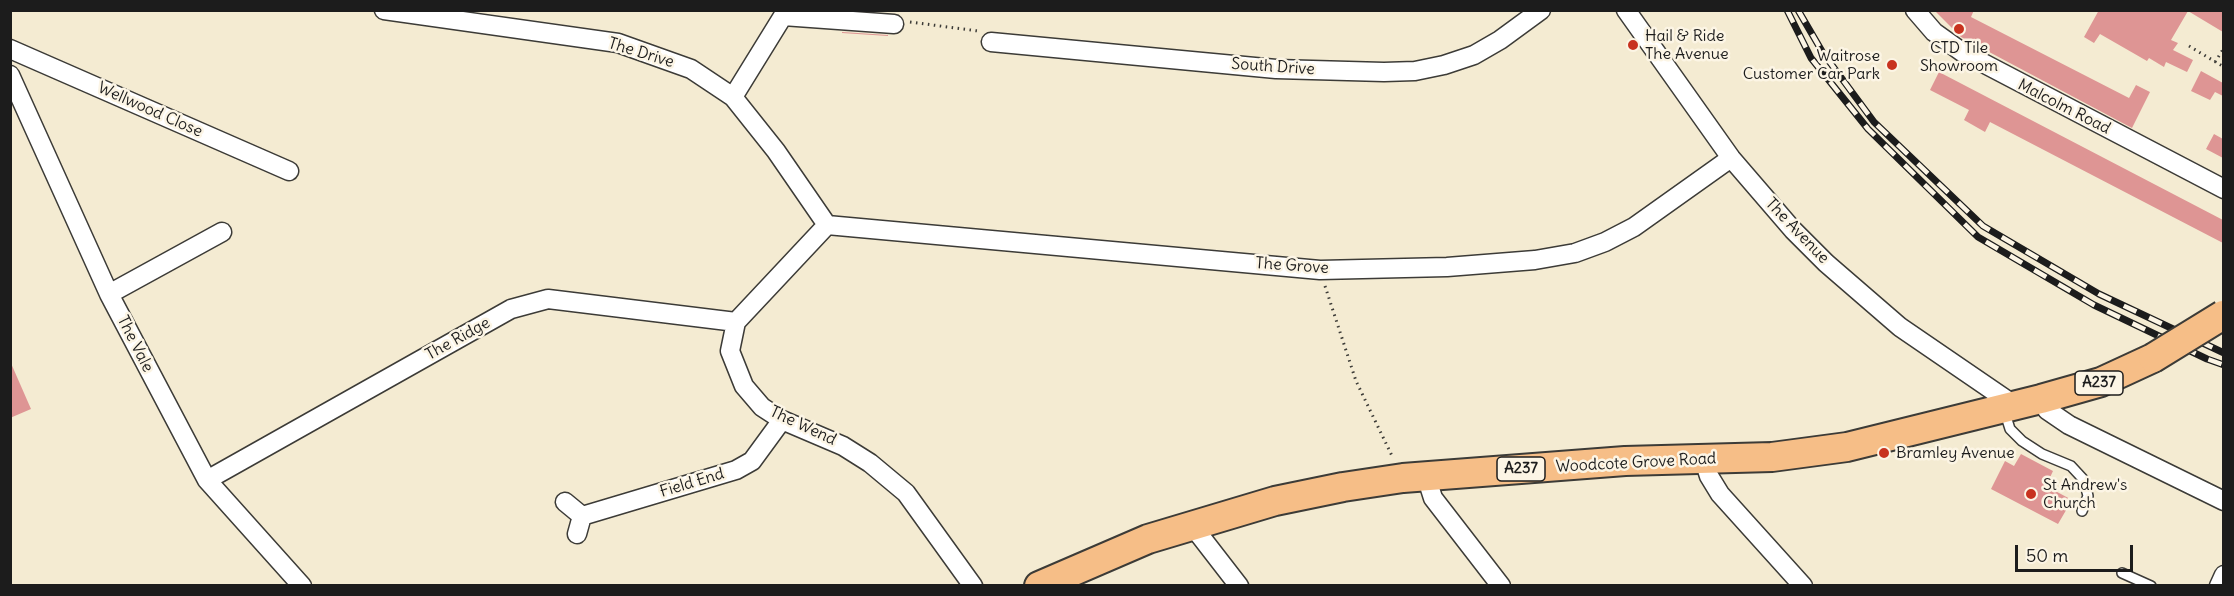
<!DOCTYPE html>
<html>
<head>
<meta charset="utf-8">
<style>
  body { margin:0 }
  #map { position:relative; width:2234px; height:596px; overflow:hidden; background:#f4ebd2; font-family:Delius,sans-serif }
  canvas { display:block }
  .frame { position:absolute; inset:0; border:12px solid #1c1c1c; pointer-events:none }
  .scale { position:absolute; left:2015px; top:545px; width:118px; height:27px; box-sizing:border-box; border:3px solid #1c1c1c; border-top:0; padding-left:8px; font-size:18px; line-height:21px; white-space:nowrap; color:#1c1c1c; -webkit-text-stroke:4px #fcf5e5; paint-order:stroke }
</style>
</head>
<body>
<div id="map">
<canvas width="2234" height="596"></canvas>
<div class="frame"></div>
<div class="scale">50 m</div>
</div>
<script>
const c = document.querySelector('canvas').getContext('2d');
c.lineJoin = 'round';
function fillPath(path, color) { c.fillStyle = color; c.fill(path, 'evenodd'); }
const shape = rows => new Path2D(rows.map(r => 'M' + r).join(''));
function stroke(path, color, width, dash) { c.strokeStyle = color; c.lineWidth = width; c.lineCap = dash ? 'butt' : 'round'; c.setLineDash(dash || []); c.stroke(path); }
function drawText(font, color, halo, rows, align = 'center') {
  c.font = font + ' Delius,sans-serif'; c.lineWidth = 5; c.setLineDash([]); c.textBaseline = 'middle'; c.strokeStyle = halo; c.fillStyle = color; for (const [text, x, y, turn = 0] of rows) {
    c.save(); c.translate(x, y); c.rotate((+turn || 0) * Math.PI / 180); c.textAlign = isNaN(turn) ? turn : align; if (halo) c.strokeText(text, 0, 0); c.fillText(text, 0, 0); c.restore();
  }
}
const building = shape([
  [1934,10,1974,10,1971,17,2129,98,2136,85,2150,92,2132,128,1961,37],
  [2099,10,2223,10,2223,32,2188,11,2171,40,2178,43,2173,50,2193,60,2187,72,2166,62,2164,67,2149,58,2147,61,2100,34,2094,43,2084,37],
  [842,32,888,35,888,36,842,33],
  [2201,71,2223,83,2223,96,2215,92,2210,100,2191,91],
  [1939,72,2223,220,2223,243,1990,122,1985,132,1964,120,1969,110,1930,90],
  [2214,134,2223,139,2223,158,2206,149],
  [10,361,31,409,10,418],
  [2021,454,2053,471,2046,486,2072,500,2058,524,1991,489,2005,461,2014,466]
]);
const path = shape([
  [910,22,978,31],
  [2189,46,2224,67],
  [2215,62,2224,48],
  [1325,286,1356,381,1393,458]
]);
const service = shape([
  [2004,410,2010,429,2022,441,2042,454,2071,466,2084,480,2088,496,2082,511],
  [2122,573,2151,586]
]);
const minor = shape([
  [384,10,618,43,691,69,733,97,776,151,827,225],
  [1626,10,1731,158,1793,230,1826,263,1900,327,2014,405],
  [1915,10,1934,32,1962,52,2224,189],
  [991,42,1276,69,1384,72,1415,71,1444,65,1474,55,1500,40,1541,10],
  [10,49,289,171],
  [10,75,109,294,207,480,302,586],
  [733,97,783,16,894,24],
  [827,225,1320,270,1447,267,1535,260,1575,253,1605,242,1634,227,1731,158],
  [827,225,736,322,730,351,744,386,762,407,782,420,843,446,870,463,906,493,973,586],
  [109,294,222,232],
  [2041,399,2047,410,2069,425,2224,501],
  [1704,460,1709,476,1720,494,1803,586],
  [1426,476,1433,498,1501,586],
  [207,480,511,309,548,299,736,322],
  [565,502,582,516,577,534],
  [582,516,736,470,752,461,782,420],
  [1191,524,1239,586],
  [2219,586,2224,575]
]);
const primary = shape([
  [1039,586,1148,539,1275,501,1343,487,1403,478,1625,461,1772,457,1847,447,2041,399,2101,382,2153,358]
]);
const rail = shape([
  [1787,10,1811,58,1868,129,1978,237,2094,305,2207,359,2224,365],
  [1798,10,1823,53,1874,122,1983,226,2099,294,2224,353]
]);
const primaryBridge = shape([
  [2153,358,2223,315]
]);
const markers = [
  [1959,29,6,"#c8321e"],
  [1633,45,6,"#c8321e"],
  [1892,65,6,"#c8321e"],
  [1884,453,6,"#c8321e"],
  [2031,494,6,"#c8321e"]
];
const shields = [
  [2099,383,48],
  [1521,469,48]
];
const shieldNames = [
  ["A237",2099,383],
  ["A237",1521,469]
];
const poiNames = [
  ["Hail & Ride",1645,36],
  ["The Avenue",1645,54],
  ["CTD Tile",1959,48,"center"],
  ["Showroom",1959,66,"center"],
  ["Waitrose",1880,56,"right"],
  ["Customer Car Park",1880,74,"right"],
  ["Bramley Avenue",1896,453],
  ["St Andrew's",2043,485],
  ["Church",2043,503]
];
const streetNames = [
  ["The Drive",641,53,17],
  ["South Drive",1273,67,4],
  ["Malcolm Road",2064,107,27],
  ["Wellwood Close",150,110,24],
  ["The Avenue",1797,231,46],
  ["The Grove",1292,266,4],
  ["The Ridge",458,339,-29],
  ["The Vale",135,344,63],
  ["The Wend",803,426,25],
  ["Woodcote Grove Road",1636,463,-3],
  ["Field End",692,483,-17]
];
fillPath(building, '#de9594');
stroke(service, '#3c3b37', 12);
stroke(minor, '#3c3b37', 21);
stroke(primary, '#3c3b37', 32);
stroke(path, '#3c3b37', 3, [1.5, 4.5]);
stroke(service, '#fff', 9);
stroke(minor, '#fff', 18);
stroke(primary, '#f6be87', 28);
stroke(rail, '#1c1c1c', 7);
stroke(rail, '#fcf5e5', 4.5, [14]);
stroke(primaryBridge, '#3c3b37', 32, []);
stroke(primaryBridge, '#f6be87', 28);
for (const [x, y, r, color] of markers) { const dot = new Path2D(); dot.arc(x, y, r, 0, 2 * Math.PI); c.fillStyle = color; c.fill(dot); stroke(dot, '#fcf5e5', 2); }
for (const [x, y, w] of shields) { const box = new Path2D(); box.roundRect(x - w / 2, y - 12, w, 24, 4.5); c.fillStyle = '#fcf5e5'; c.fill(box); stroke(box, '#1c1c1c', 1.5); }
drawText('bold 15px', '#1c1c1c', null, shieldNames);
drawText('16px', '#1c1c1c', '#fcf5e5', poiNames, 'left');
drawText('16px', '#1c1c1c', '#fcf5e5', streetNames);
</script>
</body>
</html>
